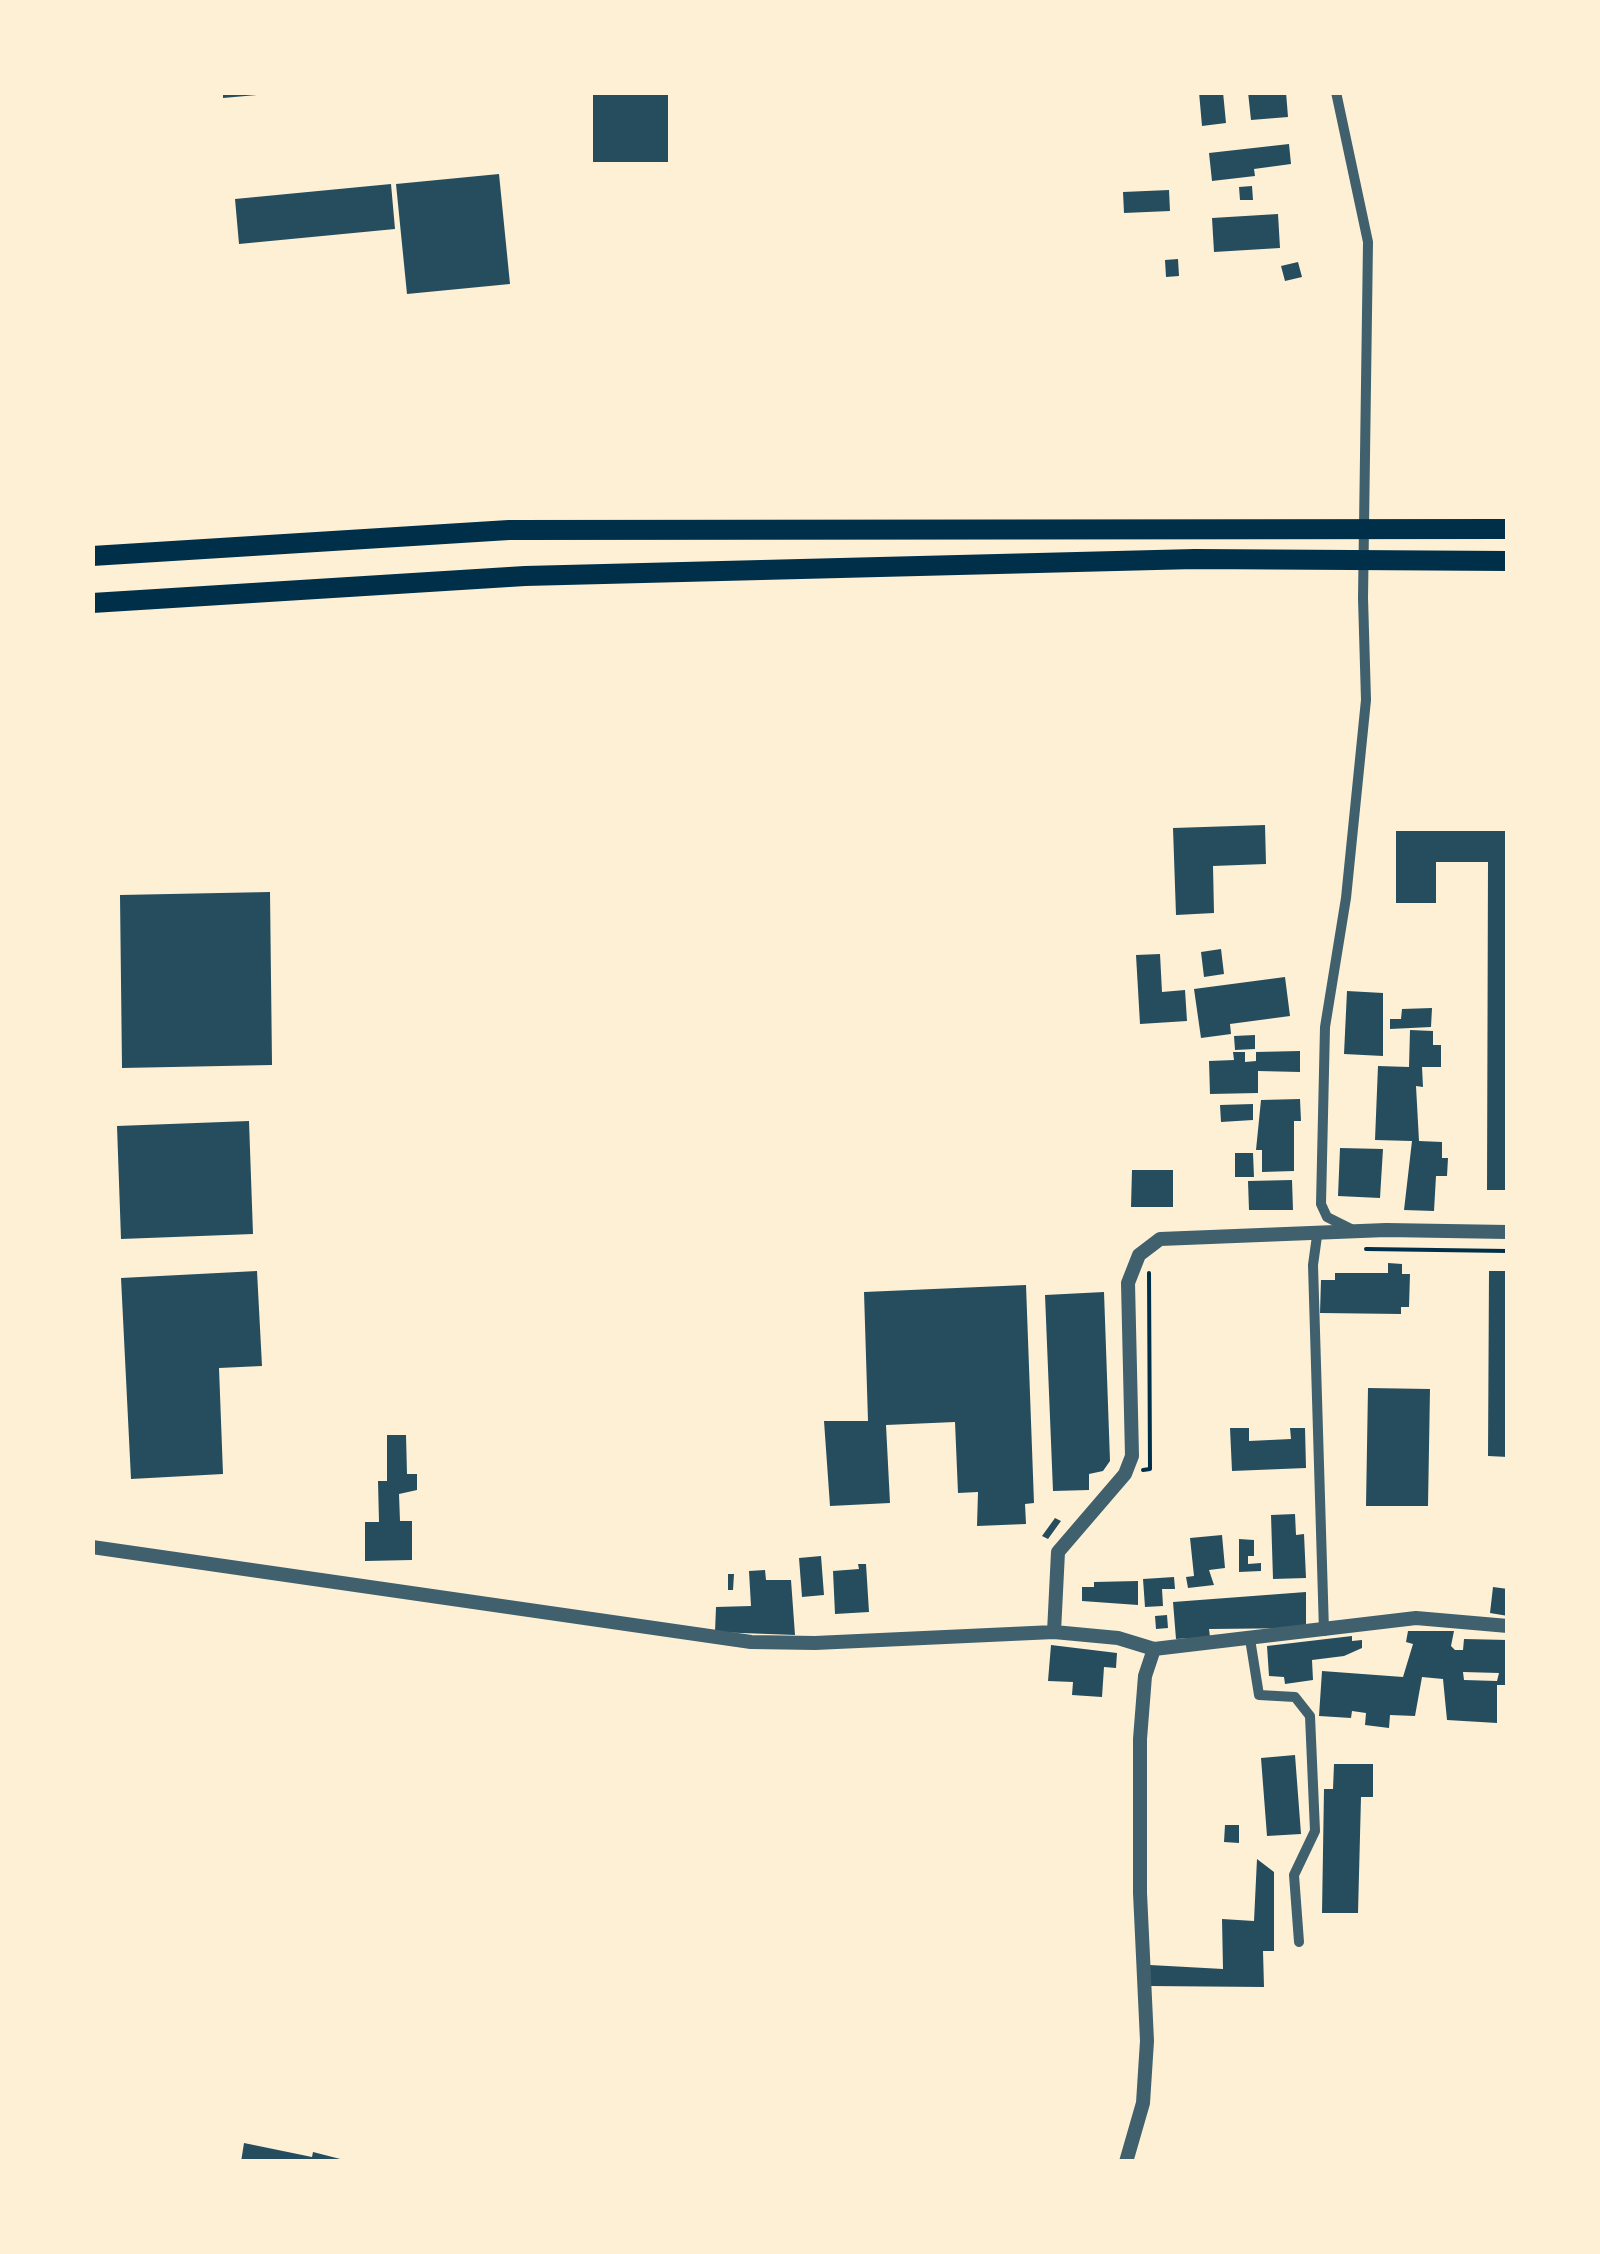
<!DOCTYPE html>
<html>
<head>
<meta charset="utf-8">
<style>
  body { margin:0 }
  #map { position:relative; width:1600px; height:2254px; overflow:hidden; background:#fdf0d5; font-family:"PT Sans Narrow",sans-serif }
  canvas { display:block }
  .frame { position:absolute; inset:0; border:95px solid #fdf0d5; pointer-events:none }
</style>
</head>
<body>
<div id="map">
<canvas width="1600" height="2254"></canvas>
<div class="frame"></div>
</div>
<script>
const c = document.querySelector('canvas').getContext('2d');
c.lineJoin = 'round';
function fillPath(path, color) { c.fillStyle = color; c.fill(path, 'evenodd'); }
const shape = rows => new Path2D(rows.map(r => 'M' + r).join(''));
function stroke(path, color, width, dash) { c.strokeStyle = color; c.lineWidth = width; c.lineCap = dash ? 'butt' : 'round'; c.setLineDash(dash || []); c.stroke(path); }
const building = shape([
  [223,92,257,92,257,95,223,98],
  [593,92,668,92,668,162,593,162],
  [1199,92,1223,92,1226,123,1202,126],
  [1248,92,1286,92,1288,117,1251,120],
  [1289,144,1291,164,1254,169,1255,176,1212,181,1209,153],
  [499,174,510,284,407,294,396,184],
  [391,184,395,229,239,244,235,199],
  [1252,186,1253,200,1240,200,1239,187],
  [1169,190,1170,211,1124,213,1123,192],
  [1278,214,1280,248,1214,252,1212,218],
  [1178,259,1179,276,1166,277,1165,260],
  [1298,262,1302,277,1285,281,1281,266],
  [1265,825,1266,864,1213,866,1214,913,1176,915,1173,828],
  [1396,831,1508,831,1508,1190,1487,1190,1488,862,1436,862,1436,903,1396,903],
  [270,892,272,1065,122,1068,120,895],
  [1221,949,1224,974,1204,977,1201,952],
  [1160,954,1162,992,1185,990,1187,1021,1140,1024,1136,955],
  [1285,977,1290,1016,1230,1024,1231,1034,1201,1038,1194,989],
  [1347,991,1383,993,1383,1056,1344,1054],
  [1432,1008,1431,1027,1390,1029,1390,1019,1401,1019,1402,1009],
  [1410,1030,1433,1031,1433,1045,1441,1045,1441,1067,1422,1067,1423,1087,1416,1086,1419,1141,1442,1142,1442,1158,1448,1158,1447,1176,1436,1176,1434,1211,1404,1210,1412,1141,1375,1140,1378,1066,1409,1067],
  [1255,1035,1255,1049,1235,1050,1234,1036],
  [1300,1051,1300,1072,1258,1071,1258,1093,1210,1094,1209,1061,1234,1060,1233,1052,1245,1052,1245,1062,1256,1061,1256,1052],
  [1300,1099,1301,1121,1294,1121,1294,1171,1262,1172,1262,1150,1256,1150,1261,1100],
  [1253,1104,1253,1120,1221,1122,1220,1105],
  [249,1121,253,1234,121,1239,117,1126],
  [1340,1148,1383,1149,1380,1198,1338,1196],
  [1235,1153,1253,1153,1254,1177,1235,1177],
  [1132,1170,1173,1170,1173,1207,1131,1207],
  [1292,1180,1293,1210,1249,1210,1248,1181],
  [1388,1263,1402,1264,1402,1274,1410,1274,1409,1307,1401,1307,1401,1314,1320,1313,1321,1280,1335,1280,1335,1273,1388,1273],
  [257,1271,262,1366,219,1368,223,1474,131,1479,121,1278],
  [1489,1271,1508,1271,1508,1457,1488,1456],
  [1026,1285,1034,1503,1025,1504,1026,1524,977,1526,978,1492,958,1493,955,1422,886,1425,890,1503,830,1506,824,1421,868,1421,864,1292],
  [1104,1292,1110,1461,1103,1471,1089,1474,1089,1490,1053,1491,1045,1295],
  [1368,1388,1430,1389,1428,1506,1366,1506],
  [1230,1428,1249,1428,1249,1441,1291,1439,1290,1428,1305,1428,1306,1468,1232,1471],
  [387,1435,406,1435,407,1474,417,1474,417,1490,399,1494,400,1521,412,1521,412,1560,365,1561,365,1522,379,1522,378,1481,387,1481],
  [1295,1514,1296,1535,1304,1534,1306,1578,1273,1579,1271,1515],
  [1055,1518,1061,1521,1048,1539,1042,1536],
  [1222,1535,1225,1568,1209,1570,1214,1585,1188,1588,1186,1577,1194,1576,1190,1538],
  [1239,1539,1254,1540,1254,1556,1248,1556,1248,1564,1261,1563,1261,1571,1239,1572],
  [821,1556,824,1595,802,1597,799,1558],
  [858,1564,866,1564,869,1612,835,1614,833,1571,859,1569],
  [765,1570,766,1580,791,1580,795,1635,715,1632,716,1607,751,1606,749,1571],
  [728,1574,734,1574,733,1590,728,1590],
  [1174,1577,1175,1589,1162,1589,1163,1606,1145,1607,1143,1579],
  [1138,1581,1138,1605,1082,1601,1082,1587,1094,1587,1094,1582],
  [1493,1587,1508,1589,1508,1616,1490,1613],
  [1306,1592,1306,1628,1209,1629,1210,1637,1176,1639,1173,1602],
  [1167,1615,1168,1628,1156,1629,1155,1616],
  [1408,1631,1454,1631,1451,1646,1455,1650,1463,1650,1464,1639,1508,1640,1508,1685,1497,1685,1497,1723,1447,1720,1443,1679,1422,1677,1415,1716,1390,1715,1389,1728,1365,1725,1366,1713,1352,1711,1351,1718,1319,1716,1322,1671,1403,1677,1413,1644,1406,1642],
  [1463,1672,1499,1673,1497,1681,1464,1680],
  [1352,1636,1352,1641,1362,1640,1362,1648,1344,1656,1312,1660,1313,1680,1285,1684,1284,1677,1269,1676,1267,1646],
  [1051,1645,1117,1653,1116,1668,1104,1667,1102,1697,1072,1695,1073,1682,1048,1681],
  [1295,1755,1301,1834,1267,1836,1261,1758],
  [1334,1764,1373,1764,1373,1797,1361,1797,1358,1913,1322,1913,1324,1789,1333,1789],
  [1225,1825,1239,1825,1239,1843,1224,1842],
  [1257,1859,1274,1872,1274,1951,1263,1951,1264,1987,1150,1986,1150,1965,1223,1969,1222,1919,1254,1921],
  [244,2143,312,2157,313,2152,352,2162,241,2162]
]);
const path = shape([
  [1366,1249,1508,1251],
  [1143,1470,1150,1469,1149,1273]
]);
const minor = shape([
  [1336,92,1368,242,1363,598,1366,700,1346,898,1325,1027,1321,1204,1327,1217,1351,1229],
  [1317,1236,1313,1265,1324,1631],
  [1250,1639,1259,1695,1295,1697,1310,1716,1315,1831,1294,1875,1299,1942]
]);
const tertiary = shape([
  [92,1547,751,1642,815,1643,1054,1632,1118,1638,1154,1649,1416,1618,1508,1626],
  [1054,1632,1058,1552,1125,1474,1132,1456,1128,1283,1139,1255,1160,1239,1386,1230,1508,1232],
  [1126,2162,1143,2103,1147,2041,1140,1893,1140,1739,1145,1676,1154,1649]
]);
const motorway = shape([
  [92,556,509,530,1508,529],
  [92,603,525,576,1195,559,1508,561]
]);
fillPath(building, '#264d5e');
stroke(path, '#003049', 4);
stroke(minor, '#3f606c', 10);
stroke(tertiary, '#3f606c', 14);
stroke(motorway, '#003049', 20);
</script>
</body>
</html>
